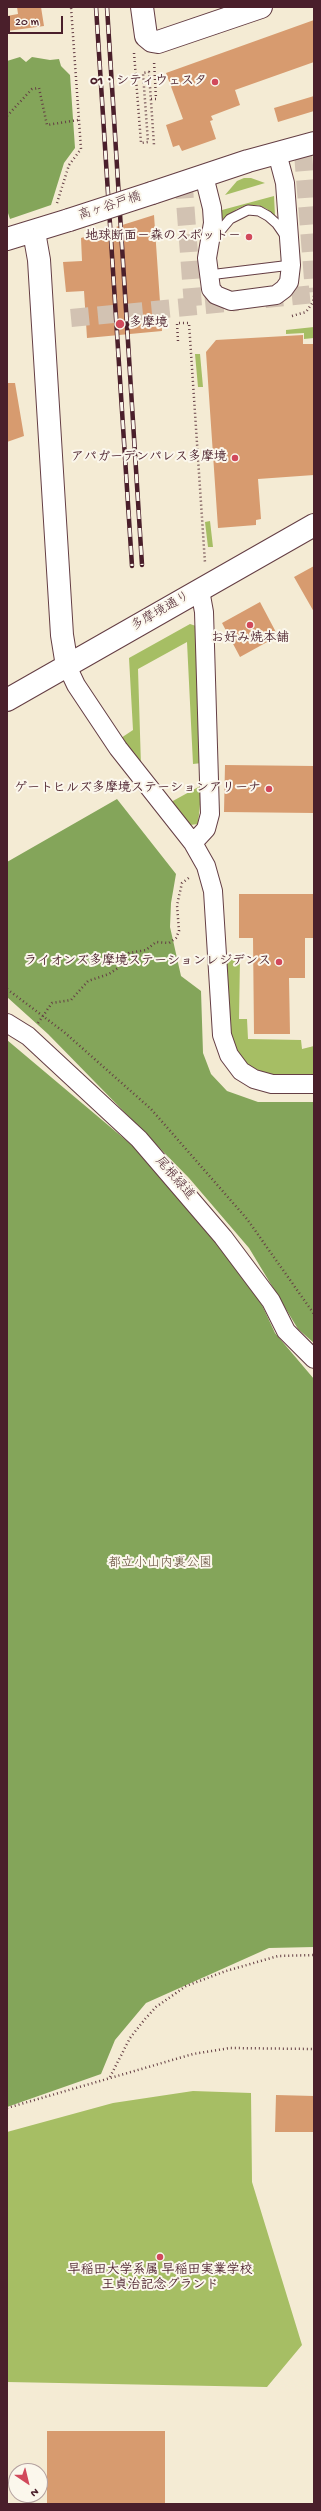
<!DOCTYPE html>
<html>
<head>
<meta charset="utf-8">
<style>
  body { margin:0 }
  #map { position:relative; width:321px; height:2511px; overflow:hidden; background:#f4ebd4; font-family:"Gochi Hand",sans-serif }
  canvas { display:block }
  .frame { position:absolute; inset:0; border:8px solid #4a1f2b; pointer-events:none }
  .north { position:absolute; left:8px; top:2463px; width:40px; height:40px; box-sizing:border-box; background:#fbf7ec; border:1px solid #b4a19f; border-radius:50%; rotate:145deg; font-size:11px; font-weight:700; line-height:16px; text-align:center; color:#4a1f2b }
  .north::after { content:''; display:block; margin:auto; width:14px; height:18px; background:#d1495b; clip-path:polygon(50% 0,100% 100%,50% 72%,0 100%) }
  .scale { position:absolute; left:8px; top:16px; width:55px; height:18px; box-sizing:border-box; border:2px solid #4a1f2b; border-top:0; padding-left:5px; font-size:12px; line-height:14px; white-space:nowrap; color:#4a1f2b; -webkit-text-stroke:3px #fbf7ec; paint-order:stroke }
</style>
</head>
<body>
<div id="map">
<canvas width="321" height="2511"></canvas>
<div class="frame"></div>
<div class="north">N</div>
<div class="scale">20 m</div>
</div>
<script>
const c = document.querySelector('canvas').getContext('2d');
c.lineJoin = 'round';
function fillPath(path, color) { c.fillStyle = color; c.fill(path, 'evenodd'); }
const shape = rows => new Path2D(rows.map(r => 'M' + r).join(''));
function stroke(path, color, width, dash) { c.strokeStyle = color; c.lineWidth = width; c.lineCap = dash ? 'butt' : 'round'; c.setLineDash(dash || []); c.stroke(path); }
function drawText(font, color, halo, rows, align = 'center') {
  c.font = font + ' "Gochi Hand","Klee One",sans-serif'; c.lineWidth = 4; c.setLineDash([]); c.textBaseline = 'middle'; c.strokeStyle = halo; c.fillStyle = color; for (const [text, x, y, turn = 0] of rows) {
    c.save(); c.translate(x, y); c.rotate((+turn || 0) * Math.PI / 180); c.textAlign = isNaN(turn) ? turn : align; if (halo) c.strokeText(text, 0, 0); c.fillText(text, 0, 0); c.restore();
  }
}
const green = shape([
  [244,178,251,178,265,183,225,195,237,181],
  [274,196,275,216,267,209,258,205,246,205,237,209,223,219,221,217,222,210],
  [314,327,314,338,304,339,304,333,286,334,286,330],
  [195,354,200,354,203,387,198,387],
  [210,521,213,547,208,547,205,522],
  [190,624,196,626,202,763,193,764,187,642,138,669,141,766,121,738,133,730,129,658],
  [202,785,198,824,190,825,171,802],
  [226,954,240,958,239,1019,247,1019,248,1039,301,1040,302,1049,314,1046,314,1075,272,1075,247,1066,239,1058,230,1035],
  [193,2091,251,2093,252,2182,302,2345,267,2387,7,2382,7,2132,113,2103]
]);
const forest = shape([
  [20,57,26,62,32,57,50,60,59,59,61,66,70,75,75,148,64,163,51,205,10,219,7,210,7,61],
  [117,799,176,874,171,903,170,927,181,976,201,991,203,1053,211,1074,227,1091,258,1102,314,1102,314,1343,298,1329,249,1248,189,1178,48,1034,7,997,7,862],
  [7,1040,140,1152,228,1253,262,1305,275,1333,314,1379,314,1947,269,1948,146,2003,115,2040,101,2074,7,2107]
]);
const building = shape([
  [17,7,41,7,44,26,7,31,7,16,18,14],
  [314,20,314,62,235,90,240,105,211,116,213,120,210,121,216,139,182,151,179,145,173,147,166,125,183,119,166,73],
  [314,96,314,111,278,122,274,108],
  [154,215,162,331,87,338,84,291,66,292,63,262,82,261,81,238],
  [303,335,303,344,314,344,314,475,258,479,261,519,256,520,256,525,218,528,206,352,216,340],
  [7,383,15,383,24,436,7,442],
  [314,566,314,612,294,577],
  [260,602,278,636,240,657,222,623],
  [225,765,314,766,314,813,224,812],
  [239,894,314,894,314,938,305,938,305,978,289,978,290,1034,254,1034,253,938,239,938],
  [276,2095,314,2096,314,2132,275,2132],
  [47,2431,165,2431,165,2504,47,2504]
]);
const streetTunnel = shape([
  [303,153,314,292],
  [265,299,314,294],
  [193,306,184,188,202,183],
  [71,318,238,302]
]);
const path = shape([
  [134,53,141,143,148,142,143,73,149,72,154,145],
  [151,99,156,99,154,61],
  [7,116,32,89,39,88,47,125,78,120],
  [57,203,69,165,81,149,71,7],
  [292,316,306,312,313,302,314,296],
  [178,341,177,323,189,323,205,563],
  [7,989,64,1032,151,1109,247,1219,314,1314],
  [38,1023,52,1003,71,1000,88,981,109,974,118,968,129,953,146,950,156,942,169,943,176,938,179,931,177,905,182,883,190,877],
  [110,2077,130,2038,145,2019,156,2007,186,1986,226,1971,278,1956,314,1955],
  [7,2108,193,2054,230,2048,314,2049]
]);
const lane = shape([
  [215,237,230,219,248,210,259,211,268,216,277,224,286,237],
  [209,275,291,265]
]);
const street = shape([
  [204,176,212,208,213,223,207,258,211,289,216,295,231,301,276,295,284,289,289,282,291,265,285,183,277,153],
  [67,666,76,685,118,748,193,843,206,866,213,891,222,1035,229,1055,241,1071,254,1079,272,1084,314,1084],
  [193,843,206,829,210,814,204,612,200,590],
  [7,1023,28,1036,139,1139,223,1237,271,1301,286,1331,314,1359]
]);
const secondary = shape([
  [142,7,146,36,152,41,158,42,261,7],
  [152,193,248,161,314,143],
  [34,232,39,260,62,635,67,666],
  [7,239,69,220],
  [7,700,314,525]
]);
const rail = shape([
  [96,7,132,566],
  [107,7,142,565]
]);
const secondaryBridge = shape([
  [69,220,152,193]
]);
const markers = [
  [215,82,4,"#d1495b"],
  [249,237,4,"#d1495b"],
  [120,324,5,"#d1495b"],
  [235,458,4,"#d1495b"],
  [250,625,4,"#d1495b"],
  [269,789,4,"#d1495b"],
  [279,962,4,"#d1495b"],
  [160,2257,4,"#d1495b"]
];
const poiNames = [
  ["01・シティウェスタ",207,82],
  ["地球断面－森のスポット－",241,237],
  ["多摩境",129,324,"left"],
  ["アパガーデンパレス多摩境",227,458],
  ["お好み焼本舗",250,639,"center"],
  ["ゲートヒルズ多摩境ステーションアリーナ",261,789],
  ["ライオンズ多摩境ステーションレジデンス",271,962],
  ["早稲田大学系属 早稲田実業学校",160,2271,"center"],
  ["王貞治記念グランド",160,2286,"center"]
];
const streetNames = [
  ["高ヶ谷戸橋",110,207,-18],
  ["多摩境通り",161,612,-30],
  ["尾根緑道",174,1179,49]
];
const parkNames = [
  ["都立小山内裏公園",160,1564]
];
fillPath(green, '#a6be64');
fillPath(forest, '#84a55a');
fillPath(building, '#d79b6f');
stroke(streetTunnel, '#d2c2b2', 18, [18, 9]);
stroke(lane, '#643e44', 11);
stroke(street, '#643e44', 20);
stroke(secondary, '#643e44', 24);
stroke(path, '#643e44', 2.5, [1, 3]);
stroke(lane, '#fff', 9);
stroke(street, '#fff', 18);
stroke(secondary, '#fff', 22);
stroke(rail, '#4a1f2b', 4.5);
stroke(rail, '#fbf7ec', 3, [9]);
stroke(secondaryBridge, '#643e44', 24, []);
stroke(secondaryBridge, '#fff', 22);
for (const [x, y, r, color] of markers) { const dot = new Path2D(); dot.arc(x, y, r, 0, 2 * Math.PI); c.fillStyle = color; c.fill(dot); stroke(dot, '#fbf7ec', 1.5); }
drawText('bold 13px', '#4a1f2b', '#fbf7ec', poiNames, 'right');
drawText('13px', '#4a1f2b', '#fbf7ec', streetNames);
drawText('13px', '#664f3c', '#fbf7ec', parkNames);
</script>
</body>
</html>
